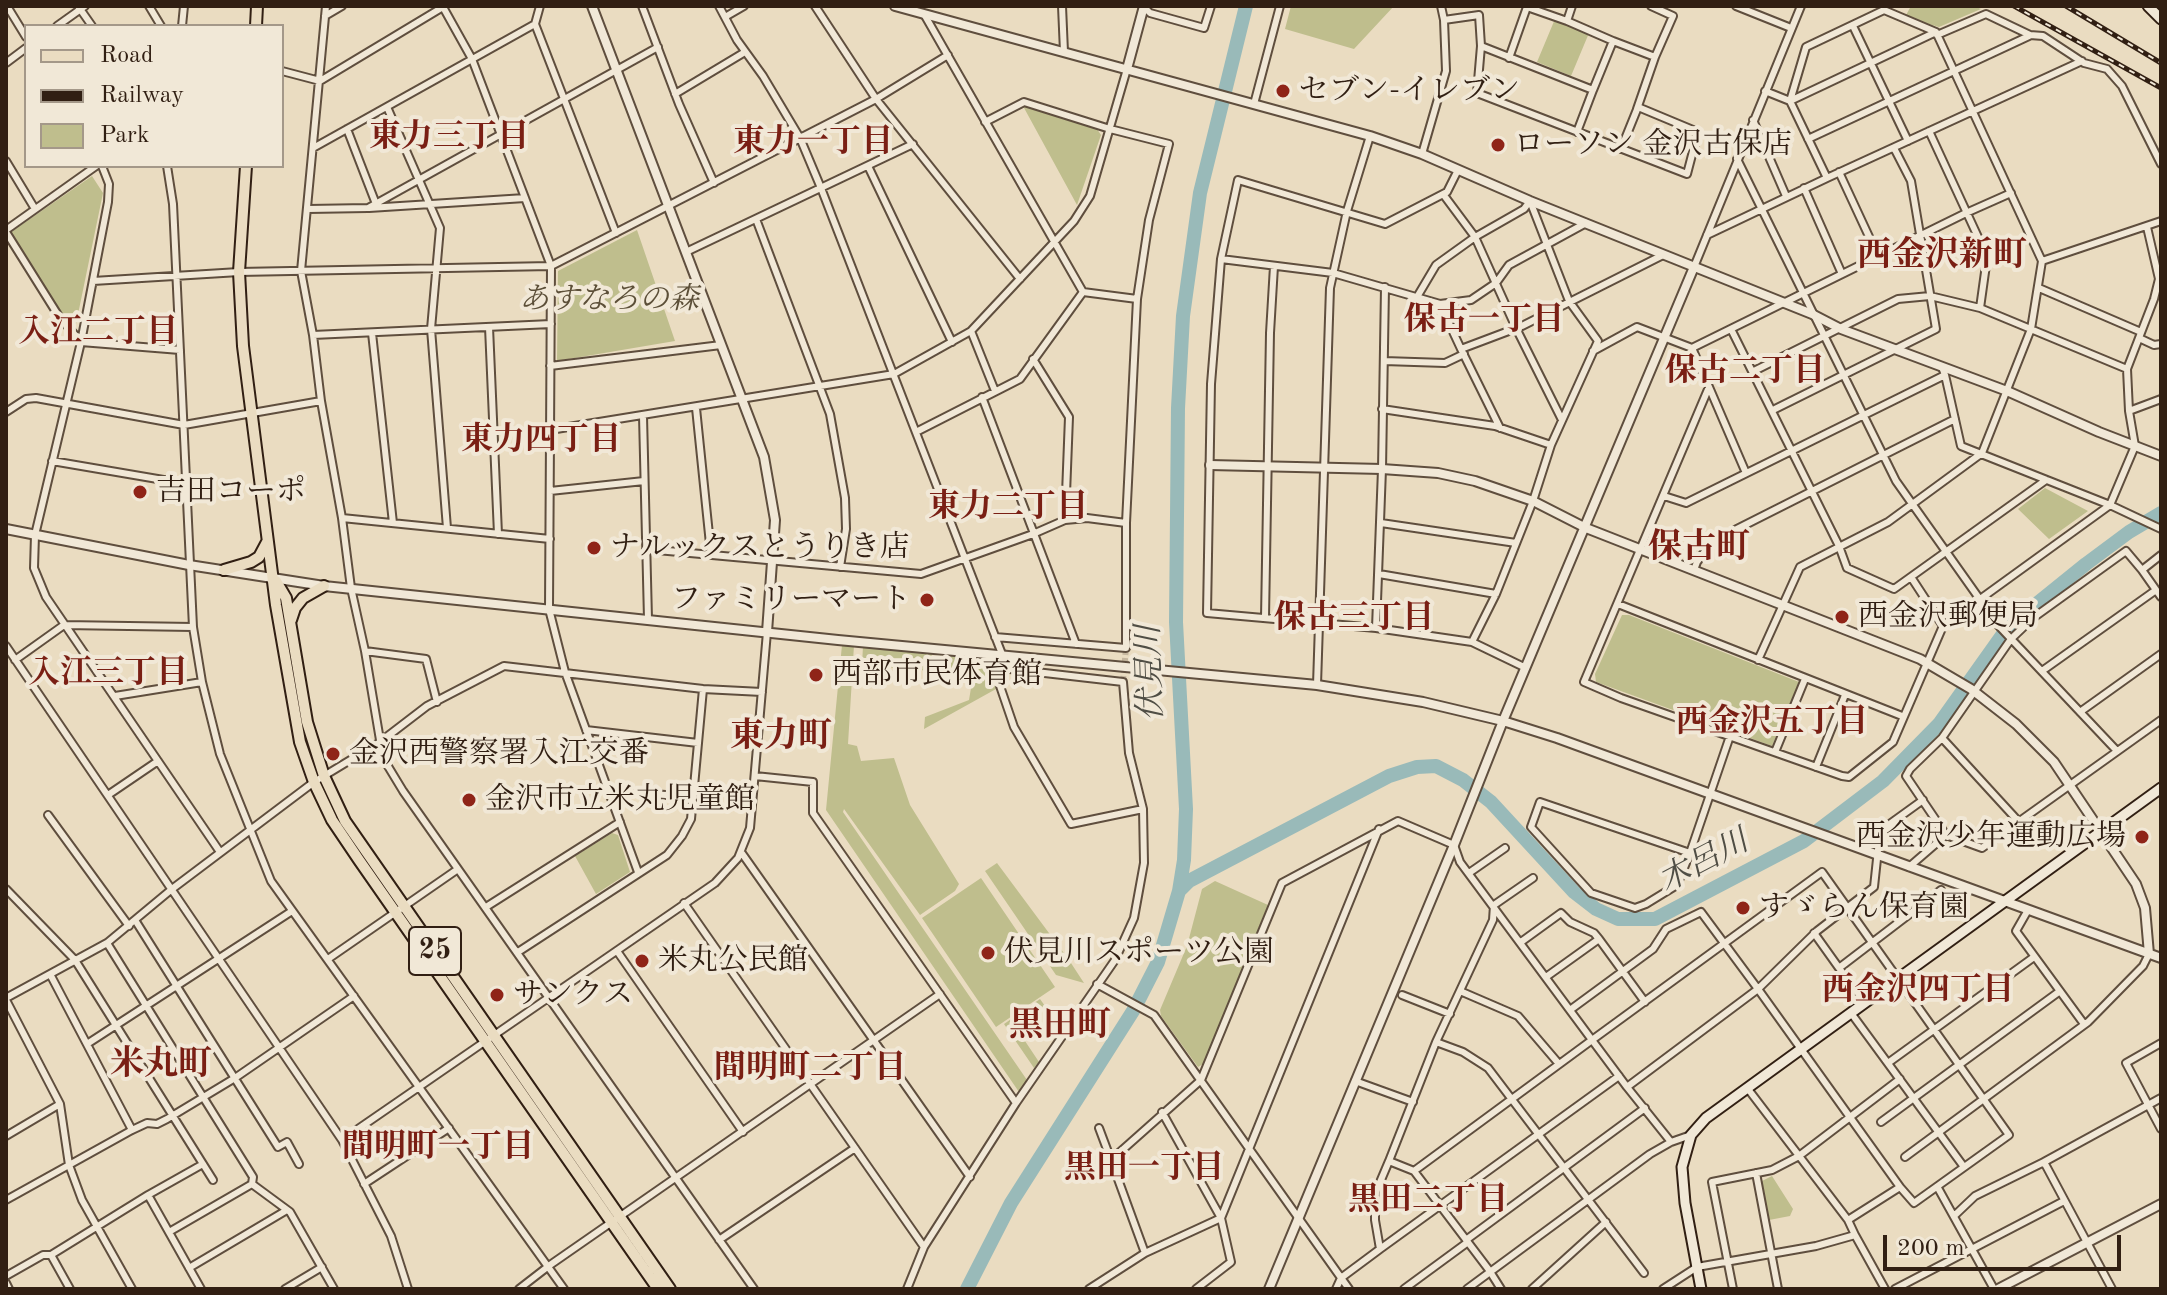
<!DOCTYPE html>
<html>
<head>
<meta charset="utf-8">
<style>
  body { margin:0 }
  #map { position:relative; width:2167px; height:1295px; overflow:hidden; background:#eadcc1; font-family:"Old Standard TT",serif }
  canvas { display:block }
  .frame { position:absolute; inset:0; border:8px solid #311f13; pointer-events:none }
  .legend { position:absolute; left:24px; top:24px; width:260px; height:144px; box-sizing:border-box; background:#f1e8d7; border:2px solid #a49889; margin:0; padding:10px 14px; list-style:none; font-size:24px; color:#311f13 }
  .legend li { display:flex; align-items:center; gap:16px; height:40px }
  .legend b { width:40px; border:2px solid #a49889 }
  .scale { position:absolute; left:1883px; top:1235px; width:238px; height:36px; box-sizing:border-box; border:4px solid #311f13; border-top:0; padding-left:10px; font-size:24px; line-height:28px; white-space:nowrap; color:#311f13; -webkit-text-stroke:6px #f1e8d7; paint-order:stroke }
</style>
</head>
<body>
<div id="map">
<canvas width="2167" height="1295"></canvas>
<div class="frame"></div>
<ul class="legend">
<li><b style="height:10px;background:#eadcc1"></b>Road</li>
<li><b style="height:10px;background:#311f13"></b>Railway</li>
<li><b style="height:22px;background:#bfbe8d"></b>Park</li>
</ul>
<div class="scale">200 m</div>
</div>
<script>
const c = document.querySelector('canvas').getContext('2d');
c.lineJoin = 'round';
function fillPath(path, color) { c.fillStyle = color; c.fill(path, 'evenodd'); }
const shape = rows => new Path2D(rows.map(r => 'M' + r).join(''));
function stroke(path, color, width, dash) { c.strokeStyle = color; c.lineWidth = width; c.lineCap = dash ? 'butt' : 'round'; c.setLineDash(dash || []); c.stroke(path); }
function drawText(font, color, halo, rows, align = 'center') {
  c.font = font + ' "Old Standard TT","Noto Serif JP",serif'; c.lineWidth = 8; c.setLineDash([]); c.textBaseline = 'middle'; c.strokeStyle = halo; c.fillStyle = color; for (const [text, x, y, turn = 0] of rows) {
    c.save(); c.translate(x, y); c.rotate((+turn || 0) * Math.PI / 180); c.textAlign = isNaN(turn) ? turn : align; if (halo) c.strokeText(text, 0, 0); c.fillText(text, 0, 0); c.restore();
  }
}
const green = shape([
  [1291,6,1394,6,1354,49,1285,29],
  [1911,6,1974,6,1981,9,1939,27,1905,17],
  [1555,19,1589,33,1571,76,1537,62],
  [1023,106,1097,129,1101,135,1077,205],
  [92,176,103,193,76,324,65,319,11,232],
  [637,230,675,341,557,361,558,271],
  [2045,488,2088,511,2049,539,2018,509],
  [1622,615,1629,615,1799,682,1772,746,1596,682,1595,674],
  [842,645,854,645,848,744,857,746,861,761,894,758,910,805,959,884,955,891,920,915,844,809,843,812,1027,1080,1019,1092,826,810],
  [863,646,932,652,931,671,862,665],
  [940,654,992,661,996,689,924,729,925,717,969,700,973,676,938,670],
  [612,833,618,835,630,872,596,894,575,856],
  [997,863,1069,960,1084,983,1056,975,985,871],
  [981,878,1055,987,996,1027,922,918],
  [1215,881,1268,905,1203,1064,1198,1067,1161,1016,1160,1010,1187,946,1202,889],
  [1040,999,1045,1006,1015,1026,1039,1062,1034,1068,1004,1024],
  [1772,1176,1793,1209,1790,1216,1769,1220,1761,1214,1756,1184]
]);
const river = shape([
  [1179,891,1189,881,1389,776,1417,767,1436,766,1463,780,1491,802,1574,892,1596,909,1618,919,1655,919,1804,841,1883,781,1939,724,2008,627,2086,564,2129,532,2161,513],
  [967,1289,1011,1203,1133,1011,1158,962,1179,891,1184,860,1186,809,1176,622,1178,408,1183,316,1200,193,1246,6]
]);
const minorTunnel = shape([
  [1123,682,1126,648]
]);
const minor = shape([
  [7,6,26,37],
  [78,6,92,26],
  [149,6,161,26],
  [326,6,301,271,313,335,321,401,342,518,351,588,365,651,383,758,403,791,754,1289],
  [540,6,535,24,616,233],
  [642,6,679,104,714,183],
  [719,6,737,40,763,76,800,138,821,188,1002,654,1000,686,1014,727,1071,824,1143,809],
  [815,6,876,99,1020,279],
  [1062,6,1064,52],
  [1143,6,1150,13,1204,28,1211,6],
  [1651,6,1673,16,1655,57],
  [1736,6,1791,28],
  [325,16,342,6],
  [725,17,744,6],
  [1444,20,1479,15,1481,46,1593,90,1613,41,1567,21],
  [57,26,85,6],
  [182,26,184,6],
  [1853,26,1908,141],
  [1937,35,1986,14,2030,35,2043,36,2084,63,2107,69,2122,86,2161,164],
  [1613,41,1655,57,1637,109],
  [1481,46,1477,93,1687,174,1698,132,1638,107,1621,149],
  [1509,58,1527,7,1567,21,1572,6],
  [6,63,26,48],
  [282,71,320,81,443,7,472,59,551,266,549,609,565,672,638,872],
  [1765,91,1790,101,1806,47,1884,10,1936,32,2042,261],
  [675,94,745,52],
  [1254,104,1280,6],
  [387,107,440,228,431,329,447,528],
  [1753,120,1786,196],
  [985,122,1024,102,1110,129,1169,144,1149,220,1137,299,1126,523,1126,648,995,637],
  [347,129,376,204],
  [1929,131,1978,237,1986,265,1980,308,2127,369,2154,299,2159,279,2147,227],
  [1577,132,1593,90],
  [1808,139,2029,36],
  [313,148,535,24],
  [1422,154,1446,71,1444,20,1441,6],
  [1737,159,1896,481,1998,625,2117,751],
  [6,161,35,209],
  [102,166,109,184,108,202,81,342,35,535,34,568,46,597,220,852],
  [167,166,173,204,193,627,202,682,220,754,271,881,564,1289],
  [868,166,952,342],
  [1458,170,1447,192,1385,224,1238,180,1221,259,1211,384,1207,613,1376,628,1472,642,1496,594,1533,501,1551,445,1598,341,1569,301,1530,201],
  [1839,172,1878,256],
  [1827,178,2082,61],
  [1804,188,1842,274],
  [1443,194,1475,237,1516,328,1562,420],
  [369,208,525,198],
  [308,209,368,208,658,47],
  [756,219,830,414,845,498,846,529,840,567],
  [6,230,96,166],
  [6,232,58,315,81,342,180,350],
  [1707,235,1827,178,1790,101,1936,32],
  [686,252,913,144],
  [1221,259,1333,273,1440,304,1461,349,1522,326,1663,255],
  [1694,267,1801,6],
  [93,281,239,272,551,266,876,99,948,55],
  [2039,288,2141,332],
  [1083,292,1137,299],
  [1417,297,1436,265,1475,237,1524,209,1530,201],
  [1440,304,1471,300,1496,283,1509,265,1586,223],
  [489,327,498,534],
  [1731,329,1839,546,1847,568,1894,589,2046,480],
  [971,331,995,391],
  [372,333,393,523],
  [313,335,551,324],
  [2139,338,2154,345,2161,344],
  [1692,348,1966,213,2011,193],
  [1461,349,1500,428],
  [1593,351,1637,327,1692,348,1709,387,1584,682,1621,698,1842,776,1849,777,1893,742,1943,626,2110,505],
  [1033,359,1069,417,1065,520],
  [1384,361,1445,363,1464,354],
  [550,366,721,345],
  [2127,369,2129,411],
  [1754,371,1898,299,1930,296,1980,308],
  [1945,375,1961,446,2110,505],
  [1709,387,1746,473],
  [982,397,1076,644],
  [2161,399,2129,411,2135,446,2110,505,2161,529],
  [696,408,711,554],
  [1382,409,1495,426,1551,445],
  [1773,410,1936,329,1911,181,1894,148],
  [6,412,26,399,36,398,184,425,321,401],
  [643,416,648,619],
  [550,430,894,374,971,331,1074,221,1090,196,1127,69],
  [916,432,1020,379,1083,292,924,14],
  [52,461,187,484],
  [550,491,644,481],
  [1664,496,1686,503,1945,375,1942,367],
  [342,518,550,539],
  [1381,523,1516,543],
  [646,549,921,574,1033,534,1065,520,1087,518,1126,523],
  [2161,555,2142,570,2161,597],
  [1694,570,1697,562,1711,543,1727,534,1955,419],
  [1379,574,1496,594],
  [1911,577,1943,626],
  [1618,604,1902,716],
  [1265,618,1270,333,1274,266],
  [1376,628,1382,469,1385,287],
  [1472,642,1526,668],
  [6,646,342,1140,391,1236,408,1289],
  [365,651,426,659,437,702],
  [15,660,64,625,193,627],
  [1758,660,1800,567,1888,522,1982,453,2031,329,2042,261,2161,221],
  [1001,668,1123,682,1129,753,1143,809,1144,863,1134,918,1115,960,1016,1103],
  [2042,671,2156,590],
  [1317,685,1330,288,1347,211,1370,136],
  [115,696,202,682],
  [2080,712,2161,654],
  [586,730,698,743],
  [1942,738,2019,822],
  [1775,752,1805,679],
  [1816,767,1845,695],
  [755,776,813,782,813,813,1016,1103,924,1247,907,1289],
  [609,791,694,797],
  [108,795,158,761],
  [1540,802,1690,853,1677,885,1646,904,1635,908,1591,893,1531,827,1540,802],
  [48,815,129,926],
  [1946,835,1906,776,1910,769,1942,738,2011,639,2033,618,2126,551,2142,570],
  [741,852,970,1177],
  [1690,853,1730,736],
  [1909,867,1946,835,1982,848,2161,720],
  [1469,873,1505,848],
  [6,889,75,960,213,1180],
  [684,903,924,1247],
  [1494,905,1533,878],
  [486,907,620,822],
  [2028,910,2016,931,2084,1024],
  [135,920,278,1147,287,1142,299,1164],
  [1814,933,1839,968,1941,890],
  [1521,942,1561,913,1570,922,1594,933,1599,939],
  [107,943,253,1177,252,1184,290,1212,334,1289],
  [617,951,743,1132],
  [518,952,667,855,682,836,691,819,703,689],
  [328,959,458,869],
  [1839,968,1860,996],
  [50,974,132,1130],
  [1546,977,1599,939,1645,1002],
  [1097,984,1154,1015,1349,1289],
  [1460,991,1518,1016,1559,1064],
  [1402,995,1450,1014],
  [6,998,107,943,172,889,314,782,380,742,427,706,504,666,703,689,762,692],
  [6,1000,60,1104,69,1165,82,1200,132,1289],
  [1570,1010,1653,949,1666,929,1701,912,1758,989,1817,931,1874,887,1880,831,1923,800],
  [1851,1013,1964,1167],
  [1436,1042,1463,1052,1488,1068,1644,1273],
  [2161,1043,2126,1063,2161,1129],
  [87,1044,292,911],
  [1888,1063,2034,957],
  [1355,1081,1413,1102],
  [1627,1087,1671,1142],
  [1748,1089,1848,1220,1855,1235],
  [1162,1112,1221,1218,1231,1262,1196,1289],
  [1881,1122,2060,991],
  [1099,1128,1111,1160],
  [6,1136,60,1104],
  [342,1140,715,883,738,858,750,828,767,632],
  [1905,1157,2088,1022,2143,966,2149,954],
  [1389,1161,1436,1042,1493,920,1494,905],
  [1414,1171,1489,1270,1501,1289],
  [1756,1173,1778,1289],
  [364,1184,449,1128],
  [1938,1188,1994,1289],
  [148,1195,203,1164],
  [6,1200,132,1130,147,1123,157,1124,167,1119,235,1078,354,996],
  [1954,1216,1975,1196,2044,1162],
  [169,1232,252,1184],
  [719,1240,855,1148],
  [1466,1240,1645,1108],
  [1380,1249,1619,1076],
  [1145,1253,1111,1160,1201,1080,1282,883,1398,821,1454,845,1460,862,1592,1040,1822,872,2009,1135,1914,1203,1900,1187],
  [51,1255,70,1289],
  [189,1268,287,1210],
  [6,1276,43,1255,51,1255,148,1195,201,1289],
  [6,1283,9,1289],
  [285,1289,322,1267],
  [519,1289,550,1265,940,994],
  [1089,1289,1145,1253,1221,1218,1379,829],
  [1336,1289,1341,1278,1380,1249,1375,1220,1375,1194,1389,1161,1414,1171,1592,1040,1627,1087,1758,989,1900,1187,1848,1220],
  [1404,1289,1468,1242],
  [1467,1289,1650,1154,1671,1142,1691,1135],
  [1532,1289,1606,1222],
  [1663,1289,1697,1267,1816,1246,1855,1235,1885,1289],
  [1733,1289,1712,1182,1772,1170,1799,1156,1900,1079],
  [1895,1289,2064,1201],
  [2112,1289,2044,1162,2161,1098]
]);
const tertiary = shape([
  [592,6,764,457,775,520,767,632],
  [895,6,1370,136,1422,154,1530,201,1812,314,1841,329,2007,391,2099,432,2161,456],
  [1127,69,1144,6],
  [1210,465,1382,469,1438,473,1475,481,1533,501,1586,528,1920,659,1971,689,2016,724,2054,762,2136,884,2145,908,2149,954],
  [6,529,189,565,324,586,838,640,1317,685,1423,702,1503,721,1557,738,2161,958],
  [1269,1289,1454,845,1503,721,1694,267],
  [1998,1289,2161,1204]
]);
const secondary = shape([
  [2148,6,2161,19],
  [1701,1289,1685,1203,1682,1167,1691,1135,1706,1118,2161,788]
]);
const primary = shape([
  [256,26,257,6],
  [246,166,239,272,243,346,276,605,300,742,314,782,332,820,359,860,658,1289],
  [224,570,251,562,259,557,267,542],
  [276,581,286,598,307,722,324,776,345,821,670,1289],
  [291,620,295,608,303,598,324,586]
]);
const rail = shape([
  [2014,6,2161,88],
  [2066,6,2161,63]
]);
const markers = [
  [1283,91,8,"#8f2418"],
  [1498,145,8,"#8f2418"],
  [140,492,8,"#8f2418"],
  [594,548,8,"#8f2418"],
  [927,600,8,"#8f2418"],
  [1842,617,8,"#8f2418"],
  [816,675,8,"#8f2418"],
  [333,754,8,"#8f2418"],
  [469,800,8,"#8f2418"],
  [2142,837,8,"#8f2418"],
  [1743,908,8,"#8f2418"],
  [988,953,8,"#8f2418"],
  [642,961,8,"#8f2418"],
  [497,995,8,"#8f2418"]
];
const shields = [
  [435,951,52]
];
const shieldNames = [
  ["25",435,951]
];
const poiNames = [
  ["セブン-イレブン",1299,91],
  ["ローソン 金沢古保店",1514,145],
  ["吉田コーポ",156,492],
  ["ナルックスとうりき店",610,548],
  ["ファミリーマート",911,600,"right"],
  ["西金沢郵便局",1858,617],
  ["西部市民体育館",832,675],
  ["金沢西警察署入江交番",349,754],
  ["金沢市立米丸児童館",485,800],
  ["西金沢少年運動広場",2126,837,"right"],
  ["すゞらん保育園",1759,908],
  ["伏見川スポーツ公園",1004,953],
  ["米丸公民館",658,961],
  ["サンクス",513,995]
];
const parkNames = [
  ["あすなろの森",609,300]
];
const neighbourhoodNames = [
  ["東力三丁目",449,138],
  ["東力一丁目",813,143],
  ["保古一丁目",1484,321],
  ["入江二丁目",98,333],
  ["保古二丁目",1745,372],
  ["東力四丁目",541,441],
  ["東力二丁目",1008,508],
  ["保古三丁目",1354,619],
  ["入江三丁目",108,674],
  ["西金沢五丁目",1772,723],
  ["西金沢四丁目",1918,991],
  ["間明町二丁目",810,1069],
  ["間明町一丁目",438,1148],
  ["黒田一丁目",1144,1169],
  ["黒田二丁目",1428,1201]
];
const waterNames = [
  ["伏見川",1151,673,-92],
  ["木呂川",1704,862,-28]
];
const quarterNames = [
  ["西金沢新町",1942,256],
  ["保古町",1699,548],
  ["東力町",781,737],
  ["黒田町",1060,1026],
  ["米丸町",161,1065]
];
fillPath(green, '#bfbe8d');
stroke(river, '#99bab9', 14);
stroke(minorTunnel, '#c5b69e', 6, [6, 3]);
stroke(minor, '#5f4e3e', 10);
stroke(tertiary, '#5f4e3e', 12);
stroke(secondary, '#311f13', 13);
stroke(primary, '#311f13', 14);
stroke(minor, '#f1e8d7', 6);
stroke(tertiary, '#f1e8d7', 8);
stroke(secondary, '#f1e8d7', 9);
stroke(primary, '#eadcc1', 10);
stroke(rail, '#311f13', 5);
stroke(rail, '#f1e8d7', 2, [6]);
for (const [x, y, r, color] of markers) { const dot = new Path2D(); dot.arc(x, y, r, 0, 2 * Math.PI); c.fillStyle = color; c.fill(dot); stroke(dot, '#f1e8d7', 3); }
for (const [x, y, w] of shields) { const box = new Path2D(); box.roundRect(x - w / 2, y - 24, w, 48, 6); c.fillStyle = '#f1e8d7'; c.fill(box); stroke(box, '#311f13', 2); }
drawText('bold 28px', '#311f13', null, shieldNames);
drawText('30px', '#311f13', '#f1e8d7', poiNames, 'left');
drawText('italic 30px', '#5c4f38', '#f1e8d7', parkNames);
drawText('bold 32px', '#7a1f14', '#f1e8d7', neighbourhoodNames);
drawText('italic 32px', '#504e45', '#f1e8d7', waterNames);
drawText('bold 34px', '#7a1f14', '#f1e8d7', quarterNames);
</script>
</body>
</html>
